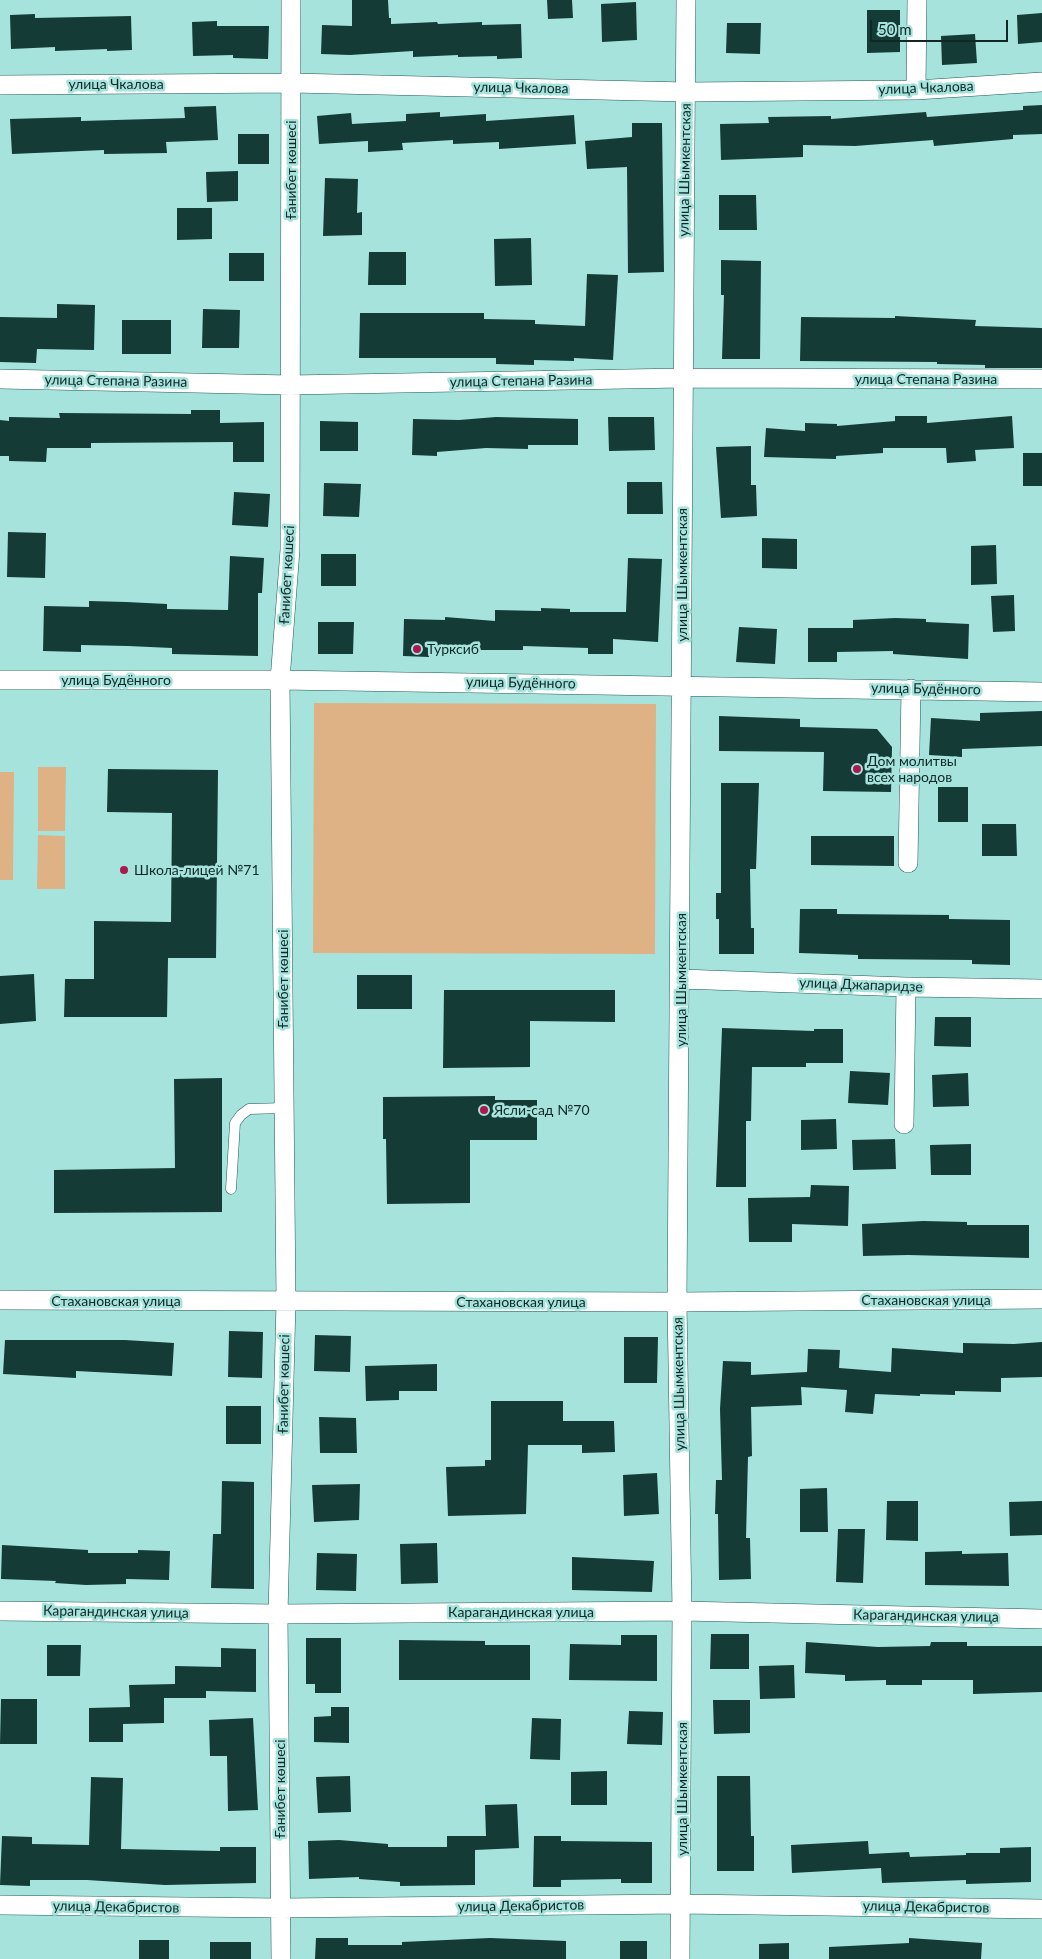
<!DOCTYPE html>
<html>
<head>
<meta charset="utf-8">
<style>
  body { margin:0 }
  #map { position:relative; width:1042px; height:1959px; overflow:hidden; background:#a6e3dc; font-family:Lato,sans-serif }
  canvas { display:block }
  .scale { position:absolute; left:870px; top:20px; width:138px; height:22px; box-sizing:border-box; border:2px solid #0f2826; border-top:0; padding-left:6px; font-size:15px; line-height:18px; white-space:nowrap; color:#0f2826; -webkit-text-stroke:4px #a6e3dc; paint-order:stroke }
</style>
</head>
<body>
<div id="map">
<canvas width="1042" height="1959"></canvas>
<div class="scale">50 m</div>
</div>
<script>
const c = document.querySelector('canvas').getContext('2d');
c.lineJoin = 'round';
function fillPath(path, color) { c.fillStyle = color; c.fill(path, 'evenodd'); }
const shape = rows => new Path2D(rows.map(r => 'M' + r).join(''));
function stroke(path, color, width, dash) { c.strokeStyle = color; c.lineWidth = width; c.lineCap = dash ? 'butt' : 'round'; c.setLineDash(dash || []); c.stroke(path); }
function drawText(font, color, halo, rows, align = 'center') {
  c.font = font + ' Lato,sans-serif'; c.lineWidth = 5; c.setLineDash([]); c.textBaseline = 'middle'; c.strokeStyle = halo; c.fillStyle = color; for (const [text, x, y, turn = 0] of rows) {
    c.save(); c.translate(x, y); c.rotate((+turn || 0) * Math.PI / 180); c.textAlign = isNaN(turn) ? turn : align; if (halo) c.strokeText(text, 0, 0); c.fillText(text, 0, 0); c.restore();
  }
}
const green = shape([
  [314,703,656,704,655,954,313,953],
  [38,767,66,767,65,831,38,831],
  [0,772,14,772,13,880,0,880],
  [38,835,65,836,65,889,37,889]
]);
const building = shape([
  [352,0,388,0,389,18,391,18,391,24,437,22,438,24,482,22,482,25,521,24,522,58,497,59,497,56,458,57,458,55,413,57,413,51,350,55,321,54,322,25,352,26],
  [547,0,572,0,573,18,548,19],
  [636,2,637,40,602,42,601,4],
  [867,10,900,10,900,52,867,53],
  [1042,13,1042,42,1018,44,1017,15],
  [35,14,35,18,131,16,132,50,107,51,107,49,55,51,55,47,11,49,10,15],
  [217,21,217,26,269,26,268,59,233,58,233,55,193,56,192,22],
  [727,23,761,23,760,54,726,53],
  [975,34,977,63,942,65,941,36],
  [1042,105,1042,134,1013,135,1013,139,934,146,933,140,855,146,803,145,803,157,721,160,720,124,769,123,768,117,831,116,831,119,926,112,927,117,1023,110,1023,106],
  [216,106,218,140,166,142,167,153,104,154,104,150,12,154,10,119,81,117,81,121,185,118,184,107],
  [440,112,440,117,486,114,486,121,574,115,576,144,499,149,499,142,453,144,453,140,402,143,403,150,368,152,368,141,319,144,317,116,351,113,352,124,406,121,406,114],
  [632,123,662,123,664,272,628,273,627,167,587,169,585,141,632,137],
  [238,134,269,134,269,164,238,164],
  [238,171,238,201,207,202,206,172],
  [325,178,358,179,357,213,362,212,362,235,323,236],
  [719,195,756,195,757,230,719,230],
  [177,208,212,208,212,239,177,240],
  [531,238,532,285,495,286,494,239],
  [369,252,406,252,406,285,368,285],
  [229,253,264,253,264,281,229,281],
  [721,260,761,261,760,359,722,359,724,295,721,295],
  [587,274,618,275,613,360,574,358,574,361,534,360,534,365,496,364,496,358,359,358,360,313,484,313,484,319,535,320,535,324,585,326],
  [57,304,95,305,94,350,37,349,36,363,0,362,0,317,57,318],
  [203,309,240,310,239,348,202,348],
  [895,316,976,320,975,326,1042,328,1042,368,985,368,985,365,937,364,937,362,800,361,801,317,895,318],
  [122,320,171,320,171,354,122,354],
  [191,410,220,410,220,423,264,422,264,462,233,462,233,442,91,443,91,448,47,448,46,462,9,461,9,456,0,456,0,420,9,421,9,417,60,418,59,413,191,414],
  [895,416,927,416,927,423,1012,416,1014,448,975,450,976,461,947,463,946,448,883,448,883,453,836,456,836,459,764,457,766,428,805,431,805,423,837,424,837,426,895,421],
  [496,417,578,419,578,445,528,445,528,449,486,448,437,452,437,456,412,455,413,419,459,420],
  [608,417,654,417,655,450,609,451],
  [320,421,358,422,358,451,320,451],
  [751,446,751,485,756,485,757,516,721,518,716,447],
  [1023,453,1042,453,1042,486,1023,486],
  [627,482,662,482,663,514,627,514],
  [324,483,361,484,359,517,323,516],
  [234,492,270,494,268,527,232,525],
  [8,532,46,533,45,578,7,577],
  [762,538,797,539,797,569,762,568],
  [996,545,997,584,971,585,971,546],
  [321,554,356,554,356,586,321,586],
  [230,556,264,558,262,593,258,593,258,656,172,654,172,648,128,646,81,645,81,652,43,651,44,606,89,607,89,601,126,602,167,604,167,609,228,610],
  [628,558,662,559,658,642,613,639,613,654,588,654,588,648,523,646,523,650,472,650,472,652,430,649,429,657,403,656,404,619,445,620,445,617,495,621,495,610,541,611,541,608,570,609,570,612,626,612],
  [1014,595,1015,631,993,632,991,596],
  [895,618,926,619,926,622,969,624,968,659,893,654,893,651,837,652,837,662,808,662,808,628,853,628,853,620],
  [318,622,354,622,353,654,318,654],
  [739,627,777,629,775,664,736,662],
  [1042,711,1042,746,962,749,962,757,929,755,931,718,980,721,980,713],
  [719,716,800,719,800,727,877,729,892,747,891,792,823,791,824,752,719,751],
  [108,769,218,770,216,958,168,958,167,1017,64,1017,65,979,94,979,94,921,171,922,172,813,107,812],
  [721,783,759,783,756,869,750,869,751,928,754,928,754,954,719,954,719,919,716,919,716,893,721,893],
  [938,787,968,787,968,822,938,822],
  [982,824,1016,824,1017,856,982,856],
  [811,836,894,836,894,866,811,865],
  [800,909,837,909,837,914,949,915,949,919,1010,920,1010,965,972,964,972,960,858,959,858,955,799,953],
  [34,974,36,1021,0,1024,0,976],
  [357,975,412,975,412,1009,357,1009],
  [444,990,615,990,615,1022,530,1021,530,1067,443,1068],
  [935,1017,971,1017,971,1047,934,1046],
  [722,1028,814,1031,814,1029,843,1029,843,1063,806,1063,806,1067,752,1067,751,1121,746,1121,746,1187,716,1187],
  [850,1071,890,1073,888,1105,848,1103],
  [968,1073,969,1106,933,1107,932,1075],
  [222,1078,222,1212,54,1213,54,1170,175,1168,174,1079],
  [495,1096,495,1100,537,1100,537,1140,470,1140,470,1203,387,1204,386,1139,383,1139,383,1097],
  [836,1119,837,1149,801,1150,801,1120],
  [895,1139,896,1169,853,1170,852,1140],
  [971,1144,971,1175,931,1175,930,1145],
  [811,1185,849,1186,848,1226,792,1224,792,1242,749,1242,748,1198,810,1197],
  [923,1221,967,1222,967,1225,1029,1225,1029,1258,908,1255,863,1256,862,1224],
  [229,1331,263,1332,262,1378,228,1377],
  [315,1335,351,1336,350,1372,314,1371],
  [624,1337,658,1337,657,1383,624,1383],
  [5,1340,125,1340,174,1343,172,1376,76,1371,76,1378,3,1374],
  [1042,1342,1042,1377,1001,1378,1001,1392,955,1391,955,1395,920,1394,920,1396,875,1394,873,1414,845,1412,847,1390,801,1387,802,1405,751,1407,752,1456,748,1457,746,1538,750,1538,751,1579,719,1580,718,1514,715,1514,716,1480,722,1480,720,1409,723,1361,751,1362,751,1375,807,1372,808,1349,840,1350,839,1368,891,1372,892,1348,963,1353,963,1343,1014,1344],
  [437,1364,437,1391,399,1391,399,1400,366,1401,365,1366],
  [491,1401,563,1401,563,1421,614,1421,615,1452,582,1453,582,1445,528,1445,526,1514,448,1516,446,1467,485,1466,485,1460,491,1460],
  [226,1406,261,1406,261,1444,226,1444],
  [319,1417,356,1418,357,1453,320,1453],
  [657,1473,659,1514,624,1516,623,1475],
  [222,1481,254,1482,254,1589,211,1588,213,1534,221,1534],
  [360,1484,359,1520,314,1522,312,1485],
  [827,1488,828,1532,800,1532,800,1489],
  [887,1501,918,1501,918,1541,886,1540],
  [1042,1501,1042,1535,1010,1536,1009,1502],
  [838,1529,865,1529,863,1583,836,1582],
  [437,1543,438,1583,401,1584,400,1544],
  [2,1545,88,1550,88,1553,138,1553,138,1550,170,1551,169,1580,126,1579,126,1584,86,1585,55,1583,56,1581,1,1579],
  [962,1551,962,1554,1008,1553,1009,1586,925,1585,925,1552],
  [317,1553,357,1554,356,1591,316,1590],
  [572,1557,654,1561,652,1592,572,1590],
  [711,1634,749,1634,749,1669,710,1669],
  [621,1635,657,1635,657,1681,569,1680,570,1644,621,1645],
  [306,1638,341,1638,341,1693,315,1693,315,1684,306,1684],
  [399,1640,485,1641,485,1645,530,1645,530,1680,399,1680],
  [806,1642,878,1647,930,1646,931,1642,967,1642,967,1646,1042,1646,1042,1692,973,1694,973,1680,922,1680,922,1685,886,1685,886,1680,845,1681,845,1675,805,1673],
  [47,1645,81,1645,80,1676,47,1676],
  [221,1648,256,1649,256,1692,206,1691,206,1698,164,1698,164,1723,123,1724,123,1742,89,1742,89,1708,130,1707,129,1685,175,1684,175,1666,221,1667],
  [794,1665,795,1698,760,1699,759,1666],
  [1,1699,37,1699,37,1744,0,1744],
  [713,1700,750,1700,750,1733,714,1734],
  [331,1707,349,1707,349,1743,314,1742,314,1717,331,1716],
  [629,1711,663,1712,662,1745,627,1744],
  [253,1718,258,1810,228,1811,227,1756,210,1756,209,1720],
  [532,1718,561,1719,560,1760,530,1759],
  [607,1771,607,1805,571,1805,571,1772],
  [350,1776,351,1812,318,1813,316,1777],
  [717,1776,750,1776,751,1836,754,1836,754,1871,717,1871],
  [91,1777,123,1778,121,1849,220,1851,220,1847,256,1847,256,1883,165,1885,87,1880,30,1880,30,1886,0,1885,2,1836,32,1837,32,1844,89,1845],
  [517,1804,519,1848,475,1850,475,1885,400,1886,400,1882,359,1879,359,1877,309,1879,308,1841,339,1840,388,1844,388,1847,447,1847,447,1836,486,1836,485,1805],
  [534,1836,561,1836,561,1841,652,1842,652,1883,621,1883,621,1879,561,1880,561,1887,533,1887],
  [868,1841,869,1854,909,1852,910,1857,966,1855,966,1853,1000,1853,1000,1848,1031,1847,1031,1882,966,1884,966,1880,882,1883,881,1868,792,1873,791,1845],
  [316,1938,348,1938,348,1945,402,1945,402,1942,490,1938,566,1941,566,1959,315,1959],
  [909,1938,982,1943,981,1959,829,1959,829,1947,909,1943],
  [139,1940,169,1940,169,1959,139,1959],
  [620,1941,647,1941,647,1959,620,1959],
  [210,1942,251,1942,251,1959,210,1959],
  [789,1943,789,1959,759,1959,759,1944]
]);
const lane = shape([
  [231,1189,235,1123,241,1115,249,1109,284,1108]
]);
const street = shape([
  [0,85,292,83,687,92,916,90,1042,82],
  [916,90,917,0],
  [0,379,290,385,682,378,1042,379],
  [0,680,280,680,1042,692],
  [908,863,911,689],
  [681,979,906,987,1042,989],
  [904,1124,906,987],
  [0,1300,677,1302,1042,1299],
  [0,1611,278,1614,682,1611,1042,1619],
  [0,1905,281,1908,682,1904,1042,1909],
  [281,1959,278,1614,286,1302,280,680,290,550,291,0],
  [680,1959,682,1611,677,1302,686,0]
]);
const markers = [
  [417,649,5,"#aa184d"],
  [857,769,5,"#aa184d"],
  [124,870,5,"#aa184d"],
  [484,1110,5,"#aa184d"]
];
const streetNames = [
  ["улица Чкалова",116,84],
  ["улица Чкалова",521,88,1],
  ["улица Чкалова",926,88,-2],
  ["Ғанибет көшесі",291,170,-90],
  ["улица Шымкентская",685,170,-89],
  ["улица Степана Разина",926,379],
  ["улица Степана Разина",116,381,1],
  ["улица Степана Разина",521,381,-1],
  ["Ғанибет көшесі",287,575,-87],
  ["улица Шымкентская",682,575,-90],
  ["улица Будённого",116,680],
  ["улица Будённого",521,683,1],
  ["улица Будённого",926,689,1],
  ["Ғанибет көшесі",283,979,-90],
  ["улица Шымкентская",681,980,-90],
  ["улица Джапаридзе",861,985,2],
  ["Стахановская улица",926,1300],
  ["Стахановская улица",116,1301],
  ["Стахановская улица",521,1302],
  ["Ғанибет көшесі",284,1384,-89],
  ["улица Шымкентская",679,1384,-91],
  ["Карагандинская улица",116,1612,1],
  ["Карагандинская улица",521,1612],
  ["Карагандинская улица",926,1616,1],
  ["Ғанибет көшесі",280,1789,-90],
  ["улица Шымкентская",682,1789,-90],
  ["улица Декабристов",521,1906,-1],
  ["улица Декабристов",116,1907,1],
  ["улица Декабристов",926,1907,1]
];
const poiNames = [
  ["Турксиб",427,649],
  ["Дом молитвы",867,761],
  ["всех народов",867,777],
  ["Школа-лицей №71",134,870],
  ["Ясли-сад №70",494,1110]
];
fillPath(green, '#dfb285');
fillPath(building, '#153b37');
stroke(lane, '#1b5954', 11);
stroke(street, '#1b5954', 20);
stroke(lane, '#fff', 10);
stroke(street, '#fff', 19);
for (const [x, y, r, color] of markers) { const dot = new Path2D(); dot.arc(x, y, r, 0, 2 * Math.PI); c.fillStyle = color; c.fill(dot); stroke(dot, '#a6e3dc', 2); }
drawText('14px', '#0f2826', '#a6e3dc', streetNames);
drawText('14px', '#0f2826', '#a6e3dc', poiNames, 'left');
</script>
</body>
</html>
